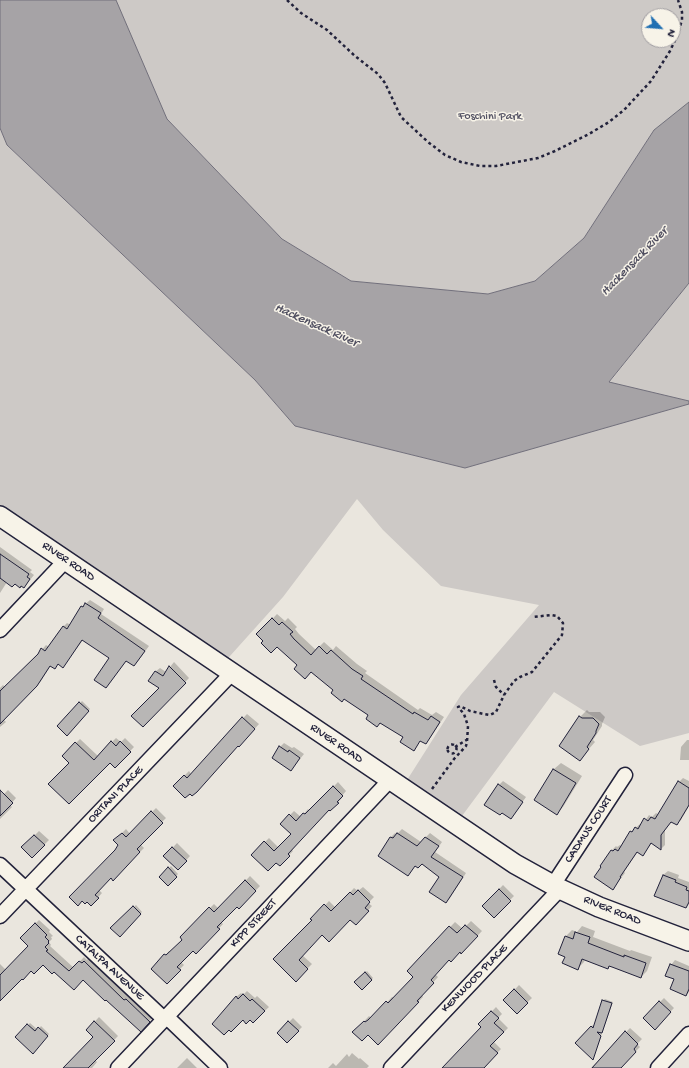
<!DOCTYPE html>
<html>
<head>
<meta charset="utf-8">
<style>
  body { margin:0 }
  #map { position:relative; width:689px; height:1068px; overflow:hidden; background:#eae6de; font-family:"Gochi Hand",sans-serif }
  canvas { display:block }
  .north { position:absolute; left:641px; top:8px; width:40px; height:40px; box-sizing:border-box; background:#f7f3e8; border:1px solid #a29fa3; border-radius:50%; rotate:116deg; font-size:11px; font-weight:700; line-height:16px; text-align:center; color:#22223b }
  .north::after { content:''; display:block; margin:auto; width:14px; height:18px; background:#1f6fb2; clip-path:polygon(50% 0,100% 100%,50% 72%,0 100%) }
</style>
</head>
<body>
<div id="map">
<canvas width="689" height="1068"></canvas>
<div class="north">N</div>
</div>
<script>
const c = document.querySelector('canvas').getContext('2d');
c.lineJoin = 'round';
function fillPath(path, color) { c.fillStyle = color; c.fill(path, 'evenodd'); }
const shape = rows => new Path2D(rows.map(r => 'M' + r).join(''));
function stroke(path, color, width, dash) { c.strokeStyle = color; c.lineWidth = width; c.lineCap = dash ? 'butt' : 'round'; c.setLineDash(dash || []); c.stroke(path); }
function drawText(font, color, halo, rows, align = 'center') {
  c.font = font + ' "Gochi Hand",sans-serif'; c.lineWidth = 3; c.setLineDash([]); c.textBaseline = 'middle'; c.strokeStyle = halo; c.fillStyle = color; for (const [text, x, y, turn = 0] of rows) {
    c.save(); c.translate(x, y); c.rotate((+turn || 0) * Math.PI / 180); c.textAlign = isNaN(turn) ? turn : align; if (halo) c.strokeText(text, 0, 0); c.fillText(text, 0, 0); c.restore();
  }
}
const green = shape([
  [116,0,689,0,689,102,654,130,584,238,535,281,488,294,351,281,282,239,167,119],
  [649,16,673,16,673,40,649,40],
  [0,128,7,145,255,380,295,426,465,468,689,404,689,733,640,746,554,692,456,824,402,788,461,695,539,605,441,586,383,530,357,499,283,597,221,666,0,516],
  [689,283,689,401,609,383]
]);
const water = shape([
  [0,0,116,0,167,119,282,239,351,281,488,294,535,281,584,238,654,130,689,102,689,283,609,382,689,401,689,404,465,468,295,426,255,380,7,145,0,128,0,0]
]);
const shadow = shape([
  [0,547,32,570,30,572,34,575,24,587,15,583,7,582,0,593],
  [90,600,104,609,101,614,149,646,138,661,134,665,127,660,106,687,110,658,83,640,63,666,59,663,51,665,41,681,3,719,6,722,0,727,0,688,3,685,5,687,38,654,46,645,49,647,64,626,67,623,71,625,82,607],
  [277,614,285,621,288,618,297,627,295,629,299,634,316,650,324,642,333,650,336,646,357,664,367,671,365,673,418,710,420,708,432,715,436,712,444,717,430,738,425,743,421,740,413,749,404,737,370,715,312,671,299,665,277,646,264,641,258,634],
  [174,662,189,678,174,694,160,688,155,672,160,668,166,672],
  [82,701,90,709,67,735,59,726],
  [587,710,589,712,600,712,605,717,602,724,602,726,593,740,595,742,580,759,580,717],
  [247,714,259,724,243,742,238,745,196,791,174,786,189,771,191,774],
  [116,738,121,742,125,738,134,747,115,767,110,762,71,763,63,756,80,739,98,756],
  [687,740,689,740,689,760,680,760,681,747],
  [284,743,292,748,294,747,304,754,291,770,280,747],
  [561,763,582,776,563,807,557,813,535,800,554,769],
  [683,778,689,781,689,806,681,820,676,824,672,821,665,830,665,845,661,849,652,843,643,854,638,851,624,872,625,873,613,888,611,851,616,846,617,847,620,845,621,846,631,832,640,824,642,825,649,815,652,817,656,813,659,815,679,782],
  [503,781,526,797,511,818,499,785],
  [338,782,346,791,341,797,342,798,330,810,329,809,292,850,293,851,280,865,276,861,252,855,269,838,279,848,292,834,281,824,294,811,301,817,308,809,310,811],
  [8,790,16,798,10,805,12,807,0,819,0,796,1,797],
  [156,808,166,818,140,844,144,848,136,856,111,877,99,890,102,893,91,905,88,901,120,845,115,840,126,829,130,834],
  [402,829,421,842,430,833,442,842,435,852,466,873,450,898,445,902,440,877,422,863,416,865,379,855,391,837,395,833,397,834],
  [39,831,49,840,32,857,23,847],
  [177,843,190,856,178,869,165,856],
  [171,866,178,874,168,885,160,877],
  [668,871,679,875,678,878,689,882,689,904,686,907,655,895,663,875],
  [250,876,260,886,239,908,237,905,221,922,223,924,196,953,193,950,181,962,184,965,167,982,153,969,169,951,170,952,183,939,181,937,214,904,219,909],
  [503,885,514,896,494,916,483,906],
  [363,887,374,897,368,903,372,906,356,924,350,918,322,934,302,955,312,964,296,980,274,959,313,920,312,919,329,901,336,908,354,888,358,891],
  [136,905,142,912,120,935,112,927],
  [39,920,50,930,49,932,53,936,51,937,52,939,49,942,51,945,50,946,74,968,84,957,87,960,89,957,129,997,130,996,153,1017,141,1030,83,979,54,971,43,964,22,977,0,999,0,964,6,970,30,946,21,938],
  [471,921,482,931,466,948,449,959,435,974,438,977,422,995,423,997,378,1043,368,1033,354,1032,369,1016,371,1018,374,1016,392,997,394,998,415,977,408,971,455,922,463,929],
  [582,926,595,931,593,937,630,951,631,950,652,957,647,971,641,977,610,966,607,968,585,959,584,962,578,968,566,956,559,953,566,936,572,930,577,932],
  [675,960,689,966,689,992,686,995,675,979,671,965],
  [367,971,373,978,362,989,356,982],
  [519,985,532,998,517,1012,505,1000],
  [247,991,255,998,257,996,269,1007,253,1022,236,997,241,993,243,995],
  [664,998,674,1008,655,1028,644,1018],
  [605,999,613,1002,593,1059,576,1042,593,1025,595,1026,603,1001],
  [496,1007,502,1014,498,1018,508,1028,494,1042,501,1049,484,1066,477,1068,443,1068,483,1027,480,1024],
  [99,1017,118,1036,95,1060,97,1062,92,1068,64,1068,95,1037,87,1030],
  [293,1018,302,1027,287,1042,278,1033],
  [30,1023,38,1030,41,1026,49,1034,33,1052,17,1037],
  [630,1028,642,1039,637,1044,640,1047,632,1055,615,1068,591,1068],
  [352,1053,359,1059,360,1058,369,1066,367,1068,328,1068,333,1063,336,1066,347,1054,349,1057],
  [187,1058,197,1068,177,1068]
]);
const building = shape([
  [0,554,29,574,27,577,30,579,24,588,21,586,20,588,15,584,12,587,0,578,0,554],
  [85,603,101,613,98,618,145,651,134,666,126,661,106,688,94,680,109,658,82,640,63,668,58,664,55,669,50,666,37,686,0,724,0,691,38,654,41,648,45,651,63,626,67,629,81,606,83,607,85,603],
  [272,618,279,625,282,622,293,632,290,634,294,639,311,655,319,646,327,654,331,650,352,669,363,676,361,679,413,714,414,712,428,720,431,716,440,722,426,744,420,741,414,751,400,742,403,737,380,723,377,727,366,719,368,715,344,699,342,702,331,693,333,690,311,672,305,679,294,669,297,665,277,647,271,653,261,643,263,641,256,634,272,618],
  [169,666,186,683,143,727,131,716,159,688,148,681,155,671,163,676,169,666],
  [79,702,89,711,67,736,57,726,79,702],
  [579,716,582,718,593,718,599,724,596,731,596,733,587,747,589,749,580,761,559,746,579,716],
  [242,717,255,729,239,747,238,746,197,792,192,796,190,794,185,798,173,786,184,775,187,778,242,717],
  [111,741,116,746,120,741,131,752,115,768,110,763,69,804,48,784,69,763,62,756,75,742,94,760,111,741],
  [279,746,288,752,289,750,300,758,291,771,272,758,279,746],
  [553,769,576,783,557,815,534,800,553,769],
  [678,781,689,788,689,805,677,825,671,822,661,835,661,850,651,843,643,856,637,852,620,877,621,877,613,890,594,877,601,867,600,866,611,850,613,851,615,849,618,851,630,831,632,832,635,827,638,829,644,818,648,821,651,817,655,819,678,781],
  [498,784,523,802,511,819,502,813,500,815,484,805,498,784],
  [333,786,343,796,337,802,339,803,330,811,329,810,288,854,290,856,280,866,276,863,268,871,251,855,264,841,274,851,291,834,280,824,289,814,296,821,303,813,305,814,333,786],
  [0,790,13,803,0,816,0,790],
  [151,811,163,823,137,849,140,852,113,881,111,878,95,895,99,898,91,906,87,902,85,904,82,901,78,906,69,897,115,850,118,845,113,840,122,833,126,837,151,811],
  [397,833,417,846,425,837,439,846,431,857,463,877,446,903,429,892,439,877,422,864,418,868,415,866,408,876,378,856,390,837,393,838,397,833],
  [34,835,45,845,32,858,21,847,34,835],
  [172,847,187,861,178,870,163,856,172,847],
  [168,867,177,877,168,886,159,877,168,867],
  [663,875,676,880,675,882,687,887,686,890,689,891,689,902,686,908,654,896,663,875],
  [245,880,256,891,239,909,237,907,217,927,220,929,196,954,193,951,177,967,181,970,167,984,151,969,164,954,166,955,182,940,180,937,209,907,214,912,245,880],
  [499,889,511,901,494,918,482,906,499,889],
  [358,890,370,902,365,908,369,911,356,925,350,920,329,942,322,935,299,960,308,969,296,982,273,959,312,920,310,919,324,904,331,911,350,892,353,895,358,890],
  [133,906,141,914,120,937,110,928,133,906],
  [35,923,47,935,45,937,49,941,48,942,49,943,45,947,48,950,46,951,69,971,79,961,82,963,84,961,124,1000,126,999,150,1022,141,1032,106,1000,105,1001,83,980,74,990,54,972,52,974,43,965,34,974,31,971,23,980,22,979,0,1001,0,975,28,946,20,938,35,923],
  [465,925,478,936,461,954,460,952,451,962,449,960,431,980,434,983,417,1001,419,1002,378,1045,368,1035,362,1041,352,1032,364,1021,365,1022,368,1020,386,1001,388,1003,413,977,407,971,449,926,457,933,465,925],
  [575,932,590,937,588,943,624,957,624,955,646,963,641,978,612,967,609,966,608,969,582,959,578,970,562,963,565,957,558,954,565,936,573,939,575,932],
  [670,964,689,971,689,989,686,996,670,989,674,979,665,976,670,964],
  [365,972,372,980,362,990,354,982,365,972],
  [514,989,528,1003,517,1014,503,1000,514,989],
  [243,994,250,1001,252,999,265,1011,253,1023,250,1020,246,1024,243,1020,231,1032,229,1030,224,1035,212,1024,236,996,238,999,243,994],
  [602,1000,612,1003,602,1033,597,1032,601,1036,593,1060,575,1043,591,1026,593,1028,602,1000],
  [659,1001,671,1012,655,1030,643,1018,659,1001],
  [491,1011,499,1018,494,1023,504,1032,490,1046,498,1053,484,1068,442,1068,481,1027,478,1024,491,1011],
  [94,1021,115,1041,88,1068,63,1068,93,1037,86,1030,94,1021],
  [288,1021,299,1031,287,1043,277,1033,288,1021],
  [27,1024,35,1031,38,1027,48,1036,33,1054,15,1037,27,1024],
  [625,1031,638,1044,634,1049,636,1052,621,1068,592,1068,625,1031]
]);
const path = shape([
  [287,0,301,13,327,30,355,56,378,74,385,83,401,117,428,142,445,155,461,162,480,166,496,166,538,158,555,151,589,134,609,122,624,110,651,81,670,51,677,36,682,20,682,12,678,0],
  [494,680,496,687,504,695],
  '447.5 749a4.5 4.5 0 1 1 9 0a4.5 4.5 0 1 1-9 0Z',
  [455,747,468,739],
  [432,789,454,759,466,746,467,742,468,726,464,714,458,707,460,706,470,711,484,714,490,715,496,712,504,695,514,681,520,677,532,672,562,635,563,623,557,616,551,615,533,617]
]);
const minor = shape([
  [0,630,65,561],
  [0,865,164,1019,170,1020,220,1068],
  [553,885,625,775],
  [0,916,232,673],
  [118,1068,390,780],
  [391,1068,560,889],
  [658,1068,689,1034]
]);
const secondary = shape([
  [0,516,515,864,560,889,599,907,689,941]
]);
const parkNames = [
  ["Foschini Park",490,117]
];
const streetNames = [
  ["RIVER ROAD",68,562,34],
  ["RIVER ROAD",336,744,34],
  ["ORITANI PLACE",116,795,-46],
  ["CADMUS COURT",589,830,-57],
  ["RIVER ROAD",612,911,22],
  ["KIPP STREET",254,924,-47],
  ["CATALPA AVENUE",109,968,43],
  ["KENWOOD PLACE",475,979,-46]
];
const waterNames = [
  ["Hackensack River",635,262,-46],
  ["Hackensack River",316,326,24]
];
fillPath(green, '#cdc9c6');
fillPath(water, '#a6a3a6');
stroke(water, '#716f7b', 1);
fillPath(shadow, '#0003');
fillPath(building, '#b8b6b5');
stroke(building, '#22223b', 1);
stroke(minor, '#22223b', 17);
stroke(secondary, '#22223b', 22);
stroke(path, '#22223b', 2.5, [3, 3]);
stroke(minor, '#f7f3e8', 14);
stroke(secondary, '#f7f3e8', 19);
drawText('12px', '#555465', '#f7f3e8', parkNames);
drawText('12px', '#22223b', '#f7f3e8', streetNames);
drawText('italic 13px', '#504f60', '#f7f3e8', waterNames);
</script>
</body>
</html>
